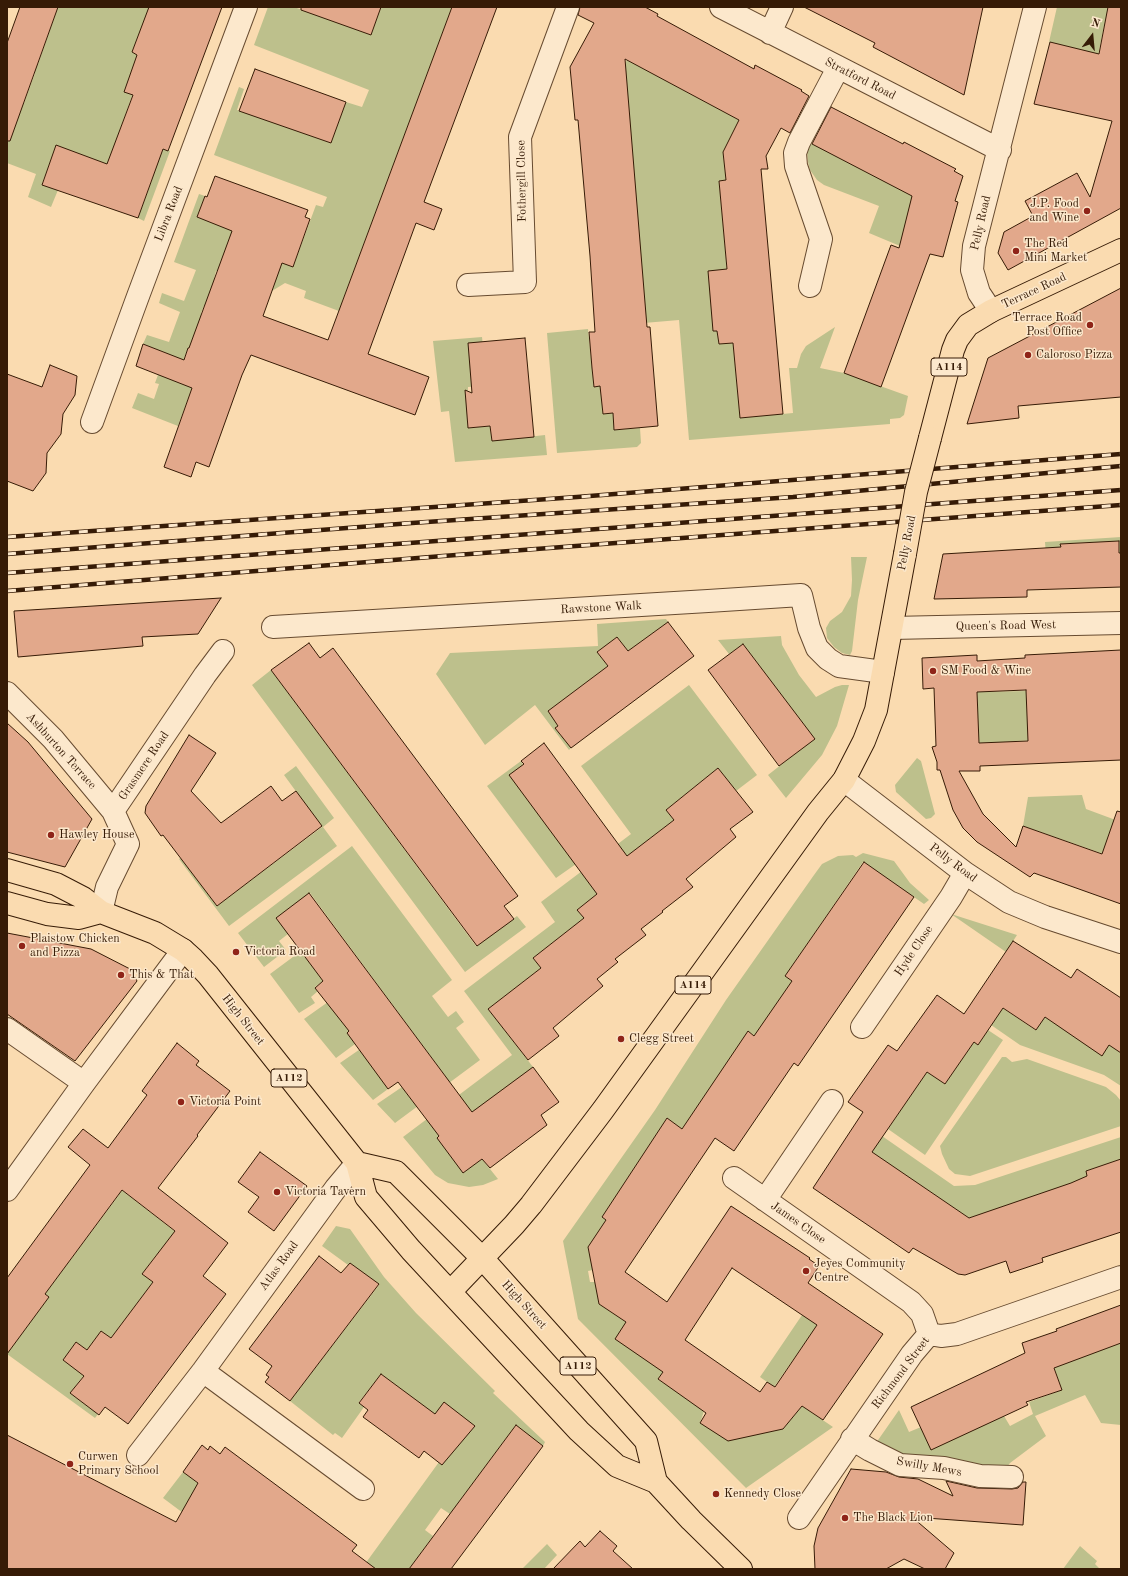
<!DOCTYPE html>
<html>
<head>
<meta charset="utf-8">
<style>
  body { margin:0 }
  #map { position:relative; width:1128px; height:1576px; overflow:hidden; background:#fadbb0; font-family:"Old Standard TT",serif }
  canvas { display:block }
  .frame { position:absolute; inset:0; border:8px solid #361b06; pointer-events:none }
  .north { position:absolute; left:1072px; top:16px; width:40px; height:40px; -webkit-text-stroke:3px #fce8cc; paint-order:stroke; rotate:16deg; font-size:11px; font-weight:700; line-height:16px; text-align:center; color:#361b06 }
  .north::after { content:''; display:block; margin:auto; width:14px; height:18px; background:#361b06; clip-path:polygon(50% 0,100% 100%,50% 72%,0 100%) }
</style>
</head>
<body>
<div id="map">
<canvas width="1128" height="1576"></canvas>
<div class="frame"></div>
<div class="north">N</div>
</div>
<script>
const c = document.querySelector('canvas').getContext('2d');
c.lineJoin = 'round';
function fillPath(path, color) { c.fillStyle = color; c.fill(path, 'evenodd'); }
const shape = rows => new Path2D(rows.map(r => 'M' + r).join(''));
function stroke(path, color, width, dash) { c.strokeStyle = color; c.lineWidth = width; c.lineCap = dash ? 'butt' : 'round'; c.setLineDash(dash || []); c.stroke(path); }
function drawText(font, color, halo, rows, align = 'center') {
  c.font = font + ' "Old Standard TT",serif'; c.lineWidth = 3; c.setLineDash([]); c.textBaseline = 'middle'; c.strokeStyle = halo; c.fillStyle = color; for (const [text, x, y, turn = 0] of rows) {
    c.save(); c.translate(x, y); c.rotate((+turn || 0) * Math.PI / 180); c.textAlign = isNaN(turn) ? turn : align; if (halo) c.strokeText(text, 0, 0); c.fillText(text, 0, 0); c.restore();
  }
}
const green = shape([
  [58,7,165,7,153,40,139,34,132,52,146,58,119,132,170,151,144,221,138,218,152,180,56,146,42,184,58,190,51,207,28,197,36,174,7,163,7,97,24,103,35,73,21,68,38,64],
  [268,7,294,7,371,35,381,7,452,7,342,302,347,314,304,298,306,291,285,283,272,291,216,271,214,279,229,284,219,311,204,306,201,313,204,354,188,348,185,356,183,363,199,369,178,426,132,408,138,393,154,399,159,384,155,383,166,353,143,344,147,335,169,342,180,312,159,303,162,293,184,301,196,270,174,262,199,194,205,196,197,217,270,244,293,267,316,205,323,207,327,197,214,155,239,87,244,89,237,110,331,143,346,102,362,107,369,90,254,45],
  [1057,7,1121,7,1121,29,1104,26,1098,56,1121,61,1121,75,1096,70,1093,83,1070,79,1073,65,1046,58,1046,54,1067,60,1070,47,1049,42],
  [627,60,739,120,723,152,725,172,762,177,719,181,727,269,713,324,713,331,717,331,719,344,733,343,740,418,793,413,789,368,797,368,801,354,806,346,835,327,820,368,844,373,908,396,904,415,900,418,890,419,890,424,689,440,679,320,597,327,618,77],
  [809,142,913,196,900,246,869,233,879,206,824,185,817,180,810,170,808,162,807,151],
  [588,329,594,386,611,385,612,400,602,401,603,414,613,413,615,430,640,428,641,443,637,447,557,453,547,333],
  [482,337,487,386,468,387,467,409,468,428,490,426,492,441,545,435,547,455,455,462,449,411,441,412,433,341],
  [1121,537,1121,553,1119,553,1118,541,1109,542,1109,553,1094,542,1061,544,1061,554,1046,555,1045,542],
  [851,557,867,557,858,600,852,651,850,655,842,653,834,647,827,638,826,628,830,621,842,612,851,596,852,580],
  [666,619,668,622,628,651,617,637,597,652,608,666,548,711,558,726,555,728,561,736,565,734,573,746,569,750,535,705,485,745,436,674,450,653,598,646,597,624],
  [781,636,782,645,799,675,816,697,835,687,842,685,849,685,837,726,822,755,786,798,768,775,814,739,743,644,729,654,718,640],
  [271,670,476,946,517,916,526,927,465,972,252,685],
  [689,685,757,775,736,791,718,768,666,810,674,820,622,860,629,869,577,910,584,918,533,958,541,968,488,1009,533,1067,463,1173,482,1159,498,1179,483,1185,469,1187,448,1183,435,1175,403,1137,512,1055,464,991,555,922,541,902,631,834,581,766],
  [1026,691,1026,698,1121,692,1121,737,1015,741,1016,764,980,766,977,692],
  [917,758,921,761,935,814,931,818,926,819,896,792,895,785],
  [521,761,576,864,556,878,487,786],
  [296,766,334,818,323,827,337,846,229,926,179,859,190,851,217,906,322,827,284,775],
  [1082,795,1086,809,1121,822,1121,860,1023,826,1028,797],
  [352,846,452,980,432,996,448,1017,456,1011,464,1022,456,1028,480,1060,395,1123,377,1104,402,1087,413,1102,446,1077,310,893,288,934,279,941,286,950,264,967,238,933],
  [863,853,894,861,910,883,929,900,924,904,863,862,785,976,792,981,755,1036,748,1032,682,1129,667,1118,602,1217,606,1220,588,1247,593,1270,588,1271,590,1282,595,1282,599,1304,626,1322,663,1372,658,1379,704,1411,700,1423,728,1440,783,1429,802,1406,833,1427,746,1488,578,1319,563,1241,655,1110,726,1000,814,875,822,864,838,856,853,855,856,857],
  [951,914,1017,935,1006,952],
  [301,951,323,981,315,987,318,991,311,997,315,1003,299,1013,270,974],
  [979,992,1035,1030,1045,1017,1109,1045,1121,1053,1121,1086,1104,1075,1020,1045,968,1009],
  [335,997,355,1044,336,1058,304,1019],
  [988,1030,1003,1040,925,1155,888,1129,927,1072,945,1084,974,1042,978,1045],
  [369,1043,388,1089,373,1100,340,1063],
  [1002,1057,1006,1057,1012,1062,1027,1059,1106,1087,1116,1095,1121,1101,1121,1126,970,1176,955,1174,949,1169,942,1154,940,1146],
  [859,1120,954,1186,975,1185,1121,1137,1121,1159,1086,1171,1088,1178,969,1218,848,1136],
  [92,1167,200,1251,156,1255,142,1274,153,1282,111,1338,101,1331,87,1350,76,1342,63,1360,84,1375,70,1393,98,1414,95,1418,7,1354,7,1350,9,1351,49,1297,45,1294,119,1195],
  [336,1226,350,1229,384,1277,416,1313,495,1391,493,1393,545,1442,543,1446,515,1426,450,1514,441,1508,425,1530,433,1536,409,1569,352,1569,365,1564,439,1462,435,1415,381,1374,359,1402,364,1407,342,1438,335,1433,333,1435,290,1401,379,1285,350,1263,348,1265,322,1246],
  [819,1290,834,1301,774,1387,760,1377],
  [1121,1343,1121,1425,1101,1423,1085,1395,1035,1416,1046,1436,1010,1463,1007,1467,980,1471,901,1457,876,1443,899,1410,909,1432,921,1427,1004,1416,1010,1426,1033,1414,1029,1402,1062,1390,1054,1367],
  [183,1472,262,1531,258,1569,163,1498],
  [547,1544,557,1555,544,1569,522,1569],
  [1080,1546,1097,1561,1095,1564,1100,1569,1063,1569]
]);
const building = shape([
  [20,7,58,7,10,141,7,141,7,43,20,7],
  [149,7,222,7,168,151,163,149,138,218,42,185,56,145,107,164,133,95,124,92,137,55,132,52,149,7],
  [301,7,381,7,371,35,301,10,301,7],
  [452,7,497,7,424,202,442,209,434,230,416,223,368,354,429,377,415,415,251,355,242,375,209,467,196,462,191,477,164,467,192,388,136,366,143,344,184,360,188,348,189,348,232,231,197,217,205,196,207,197,215,176,308,210,305,217,310,219,293,267,282,263,263,316,328,340,452,7],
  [580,7,645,7,658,14,657,16,754,69,755,65,802,90,801,91,809,96,790,133,781,128,766,156,768,169,761,169,783,414,740,418,733,343,719,344,717,331,713,331,708,271,727,269,719,181,726,180,723,152,739,120,625,59,647,327,650,327,658,426,614,430,613,413,603,414,600,386,594,387,592,368,589,332,595,332,590,256,578,120,575,120,570,67,594,23,578,15,580,7],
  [804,7,983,7,964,95,873,47,875,43,804,7],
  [1108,7,1121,7,1121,208,1008,270,998,253,1004,232,1033,216,1025,201,1077,173,1090,197,1112,121,1034,104,1050,42,1099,54,1108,7],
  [255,69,346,102,331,143,239,111,255,69],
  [831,107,903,144,904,142,956,169,954,171,963,176,955,201,958,202,943,257,930,254,881,387,844,373,891,245,899,248,912,196,812,144,831,107],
  [1121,288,1121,397,1018,406,1019,418,967,424,988,358,1121,288],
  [525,338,534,437,492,441,490,426,468,428,465,390,472,393,468,343,525,338],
  [50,365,77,376,75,395,63,414,61,434,47,453,46,473,33,491,7,481,7,374,42,387,50,365],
  [1119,541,1119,553,1121,553,1121,587,1027,590,1027,597,934,599,943,554,1061,547,1060,544,1119,541],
  [221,598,198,634,142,637,143,646,18,657,14,611,221,598],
  [668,622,694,656,571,748,555,728,558,726,548,711,608,666,597,652,617,637,628,651,668,622],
  [309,643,320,658,333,648,518,896,504,906,514,919,477,946,271,670,309,643],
  [743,644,815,739,779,766,708,670,743,644],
  [1121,650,1121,760,980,766,980,771,959,771,983,814,1016,847,1023,826,1102,854,1117,811,1121,812,1121,904,1034,873,1030,877,977,842,963,828,953,810,940,770,937,770,937,762,932,747,936,746,934,688,923,689,922,658,977,655,977,661,1025,658,1025,655,1121,650],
  [1026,690,1028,741,979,743,977,692,1026,690],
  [7,723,28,742,92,819,65,867,7,852,7,723],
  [189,735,216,753,191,791,221,823,271,786,282,801,296,791,322,826,217,906,163,835,161,836,145,813,146,806,189,735],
  [544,743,627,856,674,820,666,810,718,768,753,812,730,829,736,837,686,879,693,887,662,911,663,912,641,929,646,935,615,959,618,962,597,979,603,986,553,1028,559,1036,528,1060,488,1009,541,968,533,958,584,918,577,910,597,894,509,775,524,764,521,761,544,743],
  [864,862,914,897,798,1066,794,1063,734,1151,715,1138,625,1272,667,1302,731,1206,810,1258,809,1259,819,1266,808,1283,883,1334,823,1420,802,1406,783,1429,728,1441,700,1423,706,1413,658,1379,663,1372,615,1339,626,1322,599,1304,588,1247,606,1220,602,1217,667,1118,682,1129,748,1031,754,1036,792,981,785,976,864,862],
  [732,1268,817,1325,775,1387,767,1382,760,1392,685,1340,732,1268],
  [309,893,472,1112,533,1067,559,1102,541,1115,547,1125,490,1168,482,1159,463,1173,437,1138,439,1136,398,1082,388,1089,366,1059,347,1033,349,1031,315,988,323,981,276,918,309,893],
  [7,933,91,949,132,970,137,981,75,1061,7,1014,7,933],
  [1013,941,1071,978,1077,969,1121,998,1121,1053,1109,1045,1102,1056,1045,1017,1036,1030,1003,1008,978,1045,974,1042,945,1084,927,1072,872,1152,969,1218,1071,1183,1087,1176,1086,1171,1121,1159,1121,1232,1042,1258,1043,1262,1010,1273,1006,1261,965,1275,958,1274,913,1248,909,1253,813,1188,863,1112,848,1102,888,1045,897,1051,937,995,964,1014,1013,941],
  [177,1043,199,1061,196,1065,230,1091,197,1135,198,1136,158,1188,228,1243,203,1276,226,1294,128,1424,105,1407,99,1415,70,1393,84,1376,63,1360,76,1342,87,1350,101,1331,111,1338,153,1282,142,1274,175,1231,122,1190,45,1294,49,1297,7,1354,7,1278,90,1165,68,1147,83,1129,108,1148,147,1095,142,1091,177,1043],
  [260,1152,307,1186,274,1231,248,1212,259,1197,238,1182,260,1152],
  [319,1256,341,1273,350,1263,379,1284,290,1401,265,1382,269,1377,266,1375,272,1366,249,1349,319,1256],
  [1121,1305,1121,1343,1054,1368,1062,1390,1026,1402,1028,1405,931,1450,911,1407,1025,1353,1022,1343,1057,1331,1056,1329,1121,1305],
  [381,1374,435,1414,444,1402,475,1426,442,1465,424,1451,419,1458,363,1417,368,1410,359,1403,381,1374],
  [516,1425,543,1446,451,1569,409,1569,516,1425],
  [7,1435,176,1522,198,1483,183,1472,202,1445,208,1450,210,1446,220,1454,225,1447,357,1545,352,1551,376,1569,7,1569,7,1435],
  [851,1469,886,1472,899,1477,918,1479,953,1496,946,1481,977,1488,1012,1489,1018,1488,1023,1482,1026,1482,1023,1525,912,1517,954,1553,945,1569,925,1569,904,1559,886,1569,815,1569,814,1546,818,1528,851,1469],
  [600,1531,617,1546,613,1551,633,1569,553,1569,580,1541,585,1547,600,1531]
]);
const street = shape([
  [721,7,1000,150],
  [770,33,782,7],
  [468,285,525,282,520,137,568,7],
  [810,286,821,239,796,166,795,153,799,142,838,68],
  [991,311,979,293,972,270,974,246,1035,7],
  [92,422,137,299,246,7],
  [273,627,708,601,801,595,809,628,817,648,828,659,839,666,883,672],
  [892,628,1121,623],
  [7,693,53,739,113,811],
  [844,780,965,873,1009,902,1045,917,1121,942],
  [101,912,107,887,128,844,113,811,205,675,223,651],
  [862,1027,951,897,965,873],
  [7,1029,84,1083],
  [734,1178,911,1302,922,1314,929,1334],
  [7,1190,84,1083,183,950],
  [765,1200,832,1101],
  [203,1371,363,1489],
  [852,1439,870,1450,900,1465,944,1468,980,1476,1012,1477],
  [138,1455,203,1371,336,1188,357,1163],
  [799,1518,912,1354,929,1334,941,1336,957,1334,1121,1277]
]);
const primary = shape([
  [930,438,953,350,957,340,968,325,991,311,1121,250],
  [7,870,56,884,83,898,101,912,155,933,183,950,193,959,208,975,357,1163,366,1197,411,1250,579,1431,617,1466,656,1482,691,1520,741,1569],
  [7,903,47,914,79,918,101,912],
  [357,1163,396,1172,483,1259,646,1441,656,1482],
  [450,1292,514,1225,531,1205,603,1110,818,812,844,780,864,741,876,710,905,554]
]);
const rail = shape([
  [7,537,577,497,1121,454],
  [7,554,412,523,793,497,1121,466],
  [7,573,1121,490],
  [7,591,443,556,1121,505]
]);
const primaryBridge = shape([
  [905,554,916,492,930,438]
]);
const markers = [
  [1087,211,4,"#8f2418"],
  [1016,251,4,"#8f2418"],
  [1090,325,4,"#8f2418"],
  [1028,355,4,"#8f2418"],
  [933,671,4,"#8f2418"],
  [51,835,4,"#8f2418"],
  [22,946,4,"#8f2418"],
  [236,952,4,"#8f2418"],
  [121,975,4,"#8f2418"],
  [621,1039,4,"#8f2418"],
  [181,1102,4,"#8f2418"],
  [277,1192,4,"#8f2418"],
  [806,1271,4,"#8f2418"],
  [70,1464,4,"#8f2418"],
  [716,1494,4,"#8f2418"],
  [845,1518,4,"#8f2418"]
];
const shields = [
  [949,367,36],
  [693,985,36],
  [289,1078,36],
  [578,1366,36]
];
const shieldNames = [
  ["A114",949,367],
  ["A114",693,985],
  ["A112",289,1078],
  ["A112",578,1366]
];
const streetNames = [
  ["Stratford Road",860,79,27],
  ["Fothergill Close",522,181,-91],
  ["Libra Road",169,214,-69],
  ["Pelly Road",981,223,-77],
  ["Terrace Road",1034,291,-25],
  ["Pelly Road",907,543,-79],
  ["Rawstone Walk",601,608,-3],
  ["Queen's Road West",1006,626,-1],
  ["Ashburton Terrace",61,751,48],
  ["Grasmere Road",144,766,-56],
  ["Pelly Road",953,863,37],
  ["Hyde Close",914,951,-56],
  ["High Street",243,1020,52],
  ["James Close",798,1223,35],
  ["Atlas Road",279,1266,-54],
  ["High Street",524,1305,48],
  ["Richmond Street",901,1373,-53],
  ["Swilly Mews",929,1467,10]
];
const poiNames = [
  ["J.P. Food",1079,204,"right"],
  ["and Wine",1079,218,"right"],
  ["The Red",1024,244],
  ["Mini Market",1024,258],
  ["Terrace Road",1082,318,"right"],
  ["Post Office",1082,332,"right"],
  ["Caloroso Pizza",1036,355],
  ["SM Food & Wine",941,671],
  ["Hawley House",59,835],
  ["Plaistow Chicken",30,939],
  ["and Pizza",30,953],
  ["Victoria Road",244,952],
  ["This & That",129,975],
  ["Clegg Street",629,1039],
  ["Victoria Point",189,1102],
  ["Victoria Tavern",285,1192],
  ["Jeyes Community",814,1264],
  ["Centre",814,1278],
  ["Curwen",78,1457],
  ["Primary School",78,1471],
  ["Kennedy Close",724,1494],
  ["The Black Lion",853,1518]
];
fillPath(green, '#bdc08c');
fillPath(building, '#e2a88b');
stroke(building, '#361b06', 1);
stroke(street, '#674b30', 24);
stroke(primary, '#361b06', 24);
stroke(street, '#fce8cc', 22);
stroke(primary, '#fadbb0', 22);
stroke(rail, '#361b06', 4.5);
stroke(rail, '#fce8cc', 3, [9]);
stroke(primaryBridge, '#361b06', 24, []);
stroke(primaryBridge, '#fadbb0', 22);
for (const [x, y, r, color] of markers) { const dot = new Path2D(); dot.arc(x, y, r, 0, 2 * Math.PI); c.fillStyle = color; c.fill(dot); stroke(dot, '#fce8cc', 1.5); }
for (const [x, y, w] of shields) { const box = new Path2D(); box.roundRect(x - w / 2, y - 9, w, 18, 3); c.fillStyle = '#fce8cc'; c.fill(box); stroke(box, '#361b06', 1); }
drawText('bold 11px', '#361b06', null, shieldNames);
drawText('12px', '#361b06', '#fce8cc', streetNames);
drawText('12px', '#361b06', '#fce8cc', poiNames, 'left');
</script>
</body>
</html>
